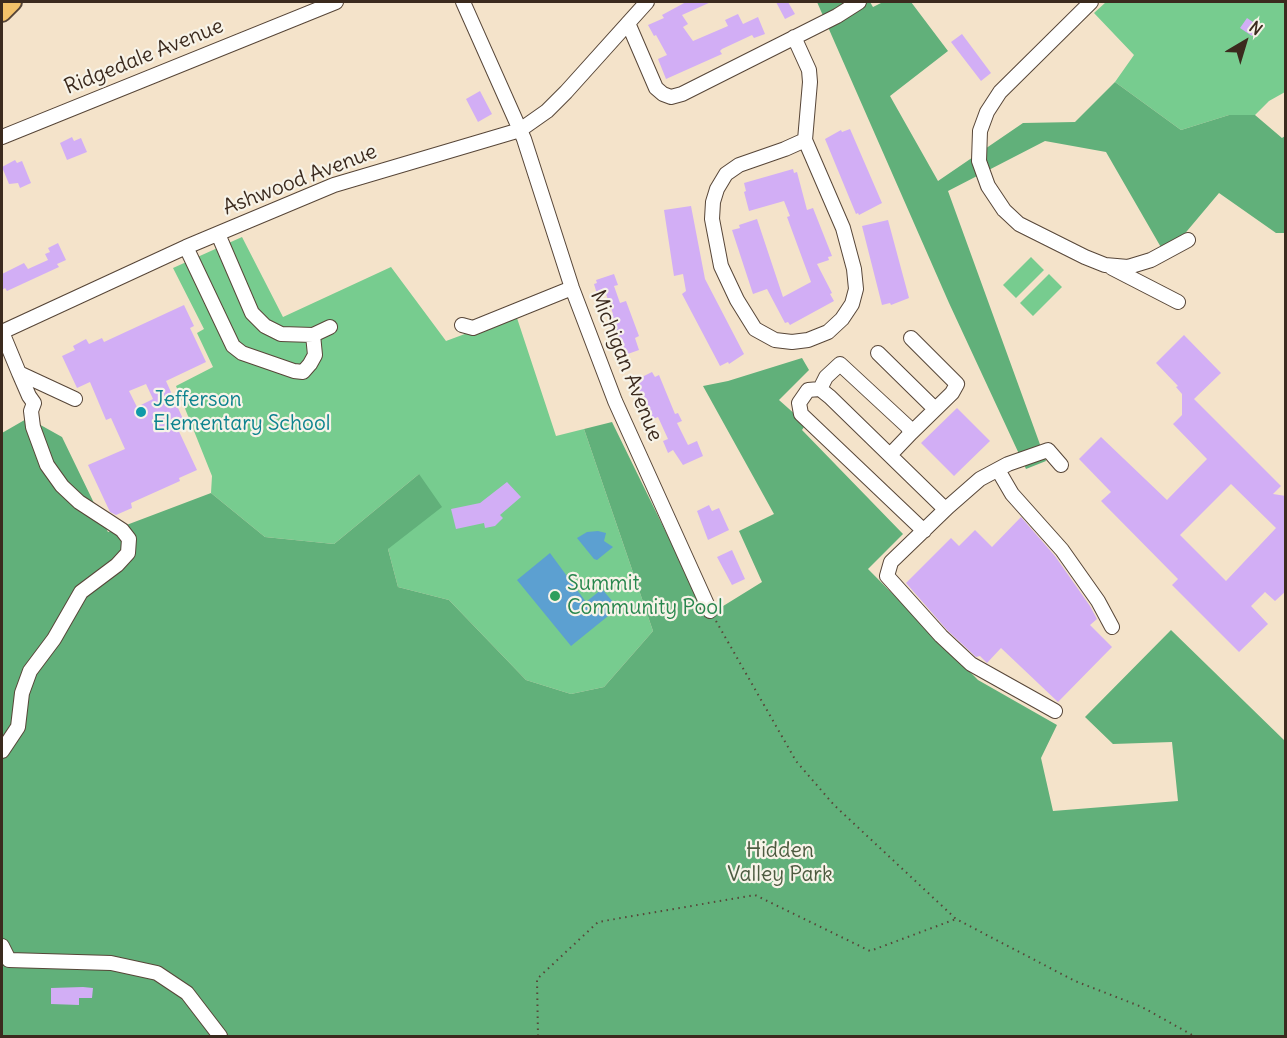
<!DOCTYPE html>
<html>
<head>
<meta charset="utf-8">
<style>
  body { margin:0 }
  #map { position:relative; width:1287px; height:1038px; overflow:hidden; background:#f4e3ca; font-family:Delius,sans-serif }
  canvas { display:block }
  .frame { position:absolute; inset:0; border:3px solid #3b2a1e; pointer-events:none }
  .north { position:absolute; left:1215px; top:12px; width:60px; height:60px; -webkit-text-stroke:4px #f7f3e8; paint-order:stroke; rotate:38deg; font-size:16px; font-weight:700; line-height:24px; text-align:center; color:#3b2a1e }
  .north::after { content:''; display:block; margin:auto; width:21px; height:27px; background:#3b2a1e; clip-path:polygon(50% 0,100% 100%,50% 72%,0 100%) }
</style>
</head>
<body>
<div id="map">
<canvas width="1287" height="1038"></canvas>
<div class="frame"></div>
<div class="north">N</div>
</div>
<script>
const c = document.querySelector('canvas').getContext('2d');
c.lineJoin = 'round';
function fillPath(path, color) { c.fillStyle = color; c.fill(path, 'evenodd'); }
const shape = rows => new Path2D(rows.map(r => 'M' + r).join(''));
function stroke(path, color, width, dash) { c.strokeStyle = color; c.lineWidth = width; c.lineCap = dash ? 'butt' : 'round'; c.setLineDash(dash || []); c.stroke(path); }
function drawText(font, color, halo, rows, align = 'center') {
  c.font = font + ' Delius,sans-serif'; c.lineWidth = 4.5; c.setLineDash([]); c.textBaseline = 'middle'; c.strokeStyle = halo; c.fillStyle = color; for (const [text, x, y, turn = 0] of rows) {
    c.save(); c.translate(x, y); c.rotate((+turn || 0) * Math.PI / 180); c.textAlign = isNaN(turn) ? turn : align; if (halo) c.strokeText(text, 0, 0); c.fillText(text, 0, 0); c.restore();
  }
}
const green = shape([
  [1106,2,1285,2,1285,92,1269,101,1255,115,1229,115,1181,130,1115,82,1134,55,1094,13],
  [242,237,283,317,391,267,446,341,516,315,556,436,584,429,653,631,604,687,571,694,526,680,449,600,398,587,388,549,419,474,334,544,265,537,211,493,212,476,176,386,213,367,197,333,204,329,173,268],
  [1031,257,1044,270,1016,298,1003,285],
  [1049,274,1062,287,1033,316,1020,303]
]);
const forest = shape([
  [817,2,870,2,873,7,883,2,911,2,948,51,890,96,938,181,1023,123,1075,122,1115,82,1181,130,1229,115,1255,115,1282,138,1285,136,1285,233,1276,233,1219,193,1166,256,1106,152,1045,141,948,191,1046,461,1026,469,949,303],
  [802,358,809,370,779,400,806,424,802,430,903,534,868,569,978,680,1057,725,1041,758,1053,811,1178,801,1172,742,1113,744,1085,717,1171,630,1285,741,1285,1036,2,1036,2,433,28,418,62,437,108,532,211,493,265,537,334,544,419,474,442,507,388,549,398,587,449,600,526,680,571,694,604,687,653,631,584,429,612,422,707,616,762,582,739,531,774,514,703,386,728,381]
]);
const water = shape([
  [598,531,606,533,604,541,613,547,597,560,594,559,577,538,587,532],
  [550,553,586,602,602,589,618,608,571,646,517,580]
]);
const building = shape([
  [686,2,711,2,682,15,688,24,683,27,693,41,728,26,725,20,738,14,743,24,758,17,765,34,754,38,752,35,722,49,720,51,722,54,666,79,658,59,667,55,656,35,654,36,648,25,664,18,662,15],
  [776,2,788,2,795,14,785,19],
  [1247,18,1259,26,1252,36,1240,28],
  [962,34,991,73,981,81,951,42],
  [480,91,492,114,478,122,466,99],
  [850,129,882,203,859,215,858,213,856,214,825,139,841,130,842,132],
  [72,137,74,141,81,138,87,152,67,160,60,143],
  [15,160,17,163,22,161,31,183,20,188,18,183,9,184,2,167],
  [793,169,794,173,797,172,807,210,813,208,832,256,828,257,829,260,817,264,832,293,830,294,834,301,790,325,788,322,785,323,767,289,753,294,732,230,740,228,739,225,757,219,783,297,811,282,787,217,790,216,784,201,749,211,744,192,746,191,744,183],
  [691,206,705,279,744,354,729,364,728,362,720,366,682,294,686,291,683,274,674,276,664,210],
  [888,220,909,298,891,305,890,303,882,305,862,226],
  [58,243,66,260,57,264,59,267,7,291,5,288,2,290,2,274,24,263,28,269,48,260,45,254,50,252,48,248],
  [614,274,618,285,614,286,620,303,626,301,639,336,635,338,639,350,622,356,610,315,613,314,606,294,597,294,594,284,597,283,596,280],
  [184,305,194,326,190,328,206,362,166,381,183,419,175,423,197,470,179,478,180,481,131,503,132,508,116,515,110,512,88,465,125,449,111,418,106,420,90,382,77,388,62,356,75,350,73,346,86,339,89,344,102,338,104,342],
  [146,384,153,399,137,407,129,391],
  [1184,335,1221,373,1194,399,1281,486,1273,494,1286,496,1286,591,1275,601,1265,592,1251,606,1268,624,1239,652,1172,585,1178,579,1101,501,1111,492,1079,459,1101,437,1167,500,1207,459,1173,424,1182,415,1182,394,1176,387,1178,386,1156,363],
  [1231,484,1276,528,1226,581,1180,535],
  [652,372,655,377,659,375,675,414,678,413,682,421,677,423,688,445,697,441,703,456,683,465,673,450,668,453,663,441,668,439,658,417,653,419,634,381],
  [957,408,990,441,954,476,921,443],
  [507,482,521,497,500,515,503,518,495,526,485,528,484,523,456,529,451,509,480,503],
  [709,505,712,511,719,508,729,530,708,540,697,511],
  [1021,517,1055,556,1090,606,1097,619,1090,625,1112,647,1058,702,1001,648,987,663,980,656,976,657,947,630,906,583,951,538,959,546,975,530,992,547],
  [732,550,745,579,732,585,717,557],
  [83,987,93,988,92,998,79,998,79,1005,51,1004,51,988]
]);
const path = shape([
  [716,621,796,761,834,805,956,919,1075,981,1142,1007,1194,1036],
  [538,1036,537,979,598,922,755,895,870,951,956,919]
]);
const minor = shape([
  [463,2,524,139,572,288,615,401,710,611],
  [1091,2,1000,92,987,112,980,131,979,161,988,186,1004,210,1019,224,1085,257,1105,265,1128,267,1151,260,1188,240],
  [628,23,656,88,663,94,671,97,682,94,837,16,859,2],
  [794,37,809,70,810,82,805,140,843,228,854,269,856,289,852,304,842,319,828,332,808,340,792,342,775,340,755,329,737,300,721,266,712,219,713,202,717,189,726,174,739,165,785,149,805,140],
  [2,137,336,2],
  [218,234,252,313,265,326,281,334,313,335,330,327],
  [186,247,233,346,242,353,294,371,303,372,310,364,315,355,313,335],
  [1112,268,1178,302],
  [462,325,473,328,572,288],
  [2,332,186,247,334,185,520,130,547,111,566,92,647,2],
  [2,332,19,373],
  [878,353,935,409],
  [820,389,826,377,840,364,907,426,911,433,890,455],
  [911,433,952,393,957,384,911,338],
  [998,470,1012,494,1062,550,1098,601,1112,627],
  [924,531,801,414,799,403,808,390,820,389,830,397,945,509],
  [1055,711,971,664,941,636,887,576,891,562,948,507,980,479,1008,464,1048,450,1061,465],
  [2,751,18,727,22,693,30,671,54,639,81,592,117,565,128,553,129,539,122,530,79,502,62,486,47,465,33,427,31,411,34,403,29,396,19,373,75,399],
  [2,946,9,960,111,963,157,973,187,993,220,1036]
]);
const major = shape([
  [2,13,13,2]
]);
const markers = [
  [141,412,6,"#0f9aa8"],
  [555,596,6,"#2e9e5b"]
];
const streetNames = [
  ["Ridgedale Avenue",144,57,-22],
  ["Ashwood Avenue",300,180,-21],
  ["Michigan Avenue",626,366,68]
];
const cultureNames = [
  ["Jefferson",153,400],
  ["Elementary School",153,424]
];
const leisureNames = [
  ["Summit",567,584],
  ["Community Pool",567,608]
];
const parkNames = [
  ["Hidden",780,851],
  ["Valley Park",780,875]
];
fillPath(green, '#77cc8f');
fillPath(forest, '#61b07a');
fillPath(water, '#5ca0d1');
fillPath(building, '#d2aef5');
stroke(minor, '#574638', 16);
stroke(major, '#574638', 20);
stroke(path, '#574638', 2, [1.5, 4.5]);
stroke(minor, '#fff', 14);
stroke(major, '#f3c26a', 16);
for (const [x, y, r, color] of markers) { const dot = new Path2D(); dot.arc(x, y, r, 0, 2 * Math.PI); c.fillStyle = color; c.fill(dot); stroke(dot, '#f7f3e8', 2); }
drawText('21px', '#3b2a1e', '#f7f3e8', streetNames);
drawText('21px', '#0d838f', '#f7f3e8', cultureNames, 'left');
drawText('21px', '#27864d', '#f7f3e8', leisureNames, 'left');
drawText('21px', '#4d5b40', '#f7f3e8', parkNames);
</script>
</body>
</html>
